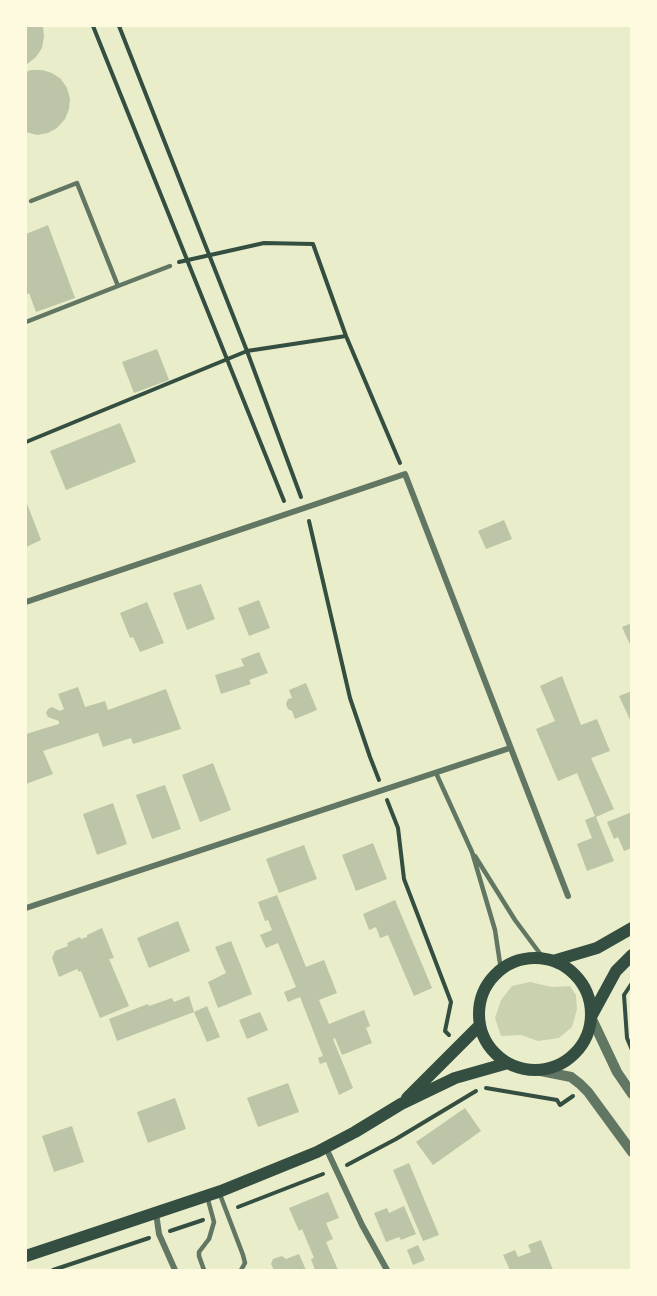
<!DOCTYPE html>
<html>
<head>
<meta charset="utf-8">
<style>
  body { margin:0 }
  #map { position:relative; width:657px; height:1296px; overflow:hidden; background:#e9edc9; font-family:"Alegreya Sans",sans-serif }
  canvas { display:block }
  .frame { position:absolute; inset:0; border:27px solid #fefae0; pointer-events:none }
</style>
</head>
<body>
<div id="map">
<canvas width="657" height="1296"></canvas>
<div class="frame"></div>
</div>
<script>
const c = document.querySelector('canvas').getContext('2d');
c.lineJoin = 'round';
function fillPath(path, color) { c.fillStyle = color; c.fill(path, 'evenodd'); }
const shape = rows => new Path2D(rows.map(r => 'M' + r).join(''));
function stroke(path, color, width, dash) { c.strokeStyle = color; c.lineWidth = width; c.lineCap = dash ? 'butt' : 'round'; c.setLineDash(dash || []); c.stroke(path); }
const green = shape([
  [530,982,552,987,570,986,576,995,577,1009,572,1027,559,1038,538,1041,521,1035,501,1036,495,1018,501,1000,512,986]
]);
const building = shape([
  [26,26,43,26,44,37,42,48,36,57,26,65],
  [31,70,42,70,52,73,61,79,67,88,70,99,69,109,65,119,57,128,48,133,37,135,26,132,26,72],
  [48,225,75,298,36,312,29,293,26,295,26,234],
  [157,349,169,380,134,393,122,362],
  [120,423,136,462,66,490,50,451],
  [26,501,41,540,26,547],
  [504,520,512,539,486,549,478,531],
  [201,584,215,619,187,630,173,593],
  [259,600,270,628,249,636,238,608],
  [147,602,164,643,140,652,133,637,130,638,120,613],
  [632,623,632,649,622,627],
  [259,652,268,673,249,680,251,684,221,694,215,675,244,666,241,659],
  [562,676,581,725,597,719,610,751,591,758,614,809,596,817,614,861,587,871,577,844,592,838,585,820,595,816,577,773,558,781,536,729,555,721,540,686],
  [306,683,317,710,295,719,292,711,288,709,286,704,288,699,292,698,289,690],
  [78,687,85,707,105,701,108,710,166,689,181,729,133,744,131,738,103,747,98,733,43,751,53,774,26,784,26,734,59,724,59,721,48,717,46,713,48,709,52,707,60,711,64,709,58,694],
  [632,691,632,724,619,696],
  [213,763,231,810,200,822,182,775],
  [165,785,181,829,152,839,136,795],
  [113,803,127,844,97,855,83,814],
  [632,812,632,848,624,851,618,837,614,839,607,822],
  [373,843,387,879,356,891,342,855],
  [304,845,317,879,279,893,266,859],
  [277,895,306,967,324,960,337,993,319,1000,329,1024,364,1010,370,1026,366,1028,372,1043,342,1055,335,1038,333,1039,353,1088,339,1095,326,1062,320,1064,318,1058,323,1056,300,997,288,1002,284,992,296,987,278,943,266,948,260,935,272,930,268,920,265,921,258,902],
  [395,900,432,988,414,996,388,935,380,938,376,927,369,930,363,914],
  [178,921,190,951,149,968,137,938],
  [102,928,114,958,109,959,129,1006,100,1018,81,971,79,972,77,969,59,977,52,958,55,951,68,946,67,943,80,937,81,939,87,937,87,935],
  [231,941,252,994,218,1008,208,982,226,973,215,947],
  [189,996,194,1012,117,1041,109,1019,148,1004,149,1006,172,998,174,1002],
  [207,1006,220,1037,207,1042,194,1012],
  [260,1012,268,1030,247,1039,239,1020],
  [288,1083,299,1112,258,1127,247,1098],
  [175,1098,186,1129,148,1143,137,1112],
  [465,1108,481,1131,433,1165,416,1142],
  [72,1126,84,1162,54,1172,42,1136],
  [409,1163,439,1235,423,1241,393,1170],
  [328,1192,339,1218,326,1223,333,1239,326,1242,338,1270,315,1270,311,1259,314,1258,302,1229,299,1231,289,1208],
  [404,1206,416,1234,401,1240,399,1237,386,1242,374,1213,387,1208,389,1213],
  [541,1240,553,1270,510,1270,503,1255,515,1250,518,1257,531,1252,528,1245],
  [418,1245,425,1260,413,1265,407,1250],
  [299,1254,306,1270,274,1270,271,1264,273,1259,282,1256,286,1259]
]);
const path = shape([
  [93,26,284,501],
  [119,26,247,351,301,497],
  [179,262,264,243,313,244,346,336,400,463],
  [26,442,247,351,346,336],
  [309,521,350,698,370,757,379,780],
  [387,800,398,828,404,879,451,1002,445,1031,449,1035],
  [632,983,624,995,627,1038,632,1050],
  [486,1088,557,1100,560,1105,573,1096],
  [347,1165,396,1139,476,1091],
  [238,1207,323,1174],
  [170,1231,203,1220],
  [53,1270,149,1238]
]);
const service = shape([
  [31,201,77,183,118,286,170,266],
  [26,322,118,286],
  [436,773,472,852,495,930,501,970],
  [475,856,515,920,544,959],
  [219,1192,243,1255,245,1263,241,1270],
  [204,1270,199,1256,199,1252,209,1239,214,1222,207,1196]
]);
const minor = shape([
  [26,602,405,474,568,896],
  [26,908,510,748],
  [326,1148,362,1225,387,1270],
  [156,1213,159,1234,175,1270]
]);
const tertiary = shape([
  [591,1017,617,1072,632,1094],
  [536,1070,571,1077,580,1084,588,1092,632,1152]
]);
const secondary = shape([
  '479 1014a56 56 0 1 1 112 0a56 56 0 1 1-112 0Z',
  [553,961,597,948,632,928],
  [591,1017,616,971,632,955],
  [407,1098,480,1025],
  [26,1256,221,1191,317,1152,355,1132,401,1104,455,1078,508,1063]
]);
fillPath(green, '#cad2ad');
fillPath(building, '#bcc5a7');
stroke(path, '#344e41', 4);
stroke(service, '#617663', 4.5);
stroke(minor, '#617663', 6);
stroke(tertiary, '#617663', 10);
stroke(secondary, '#344e41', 12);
</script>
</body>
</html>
